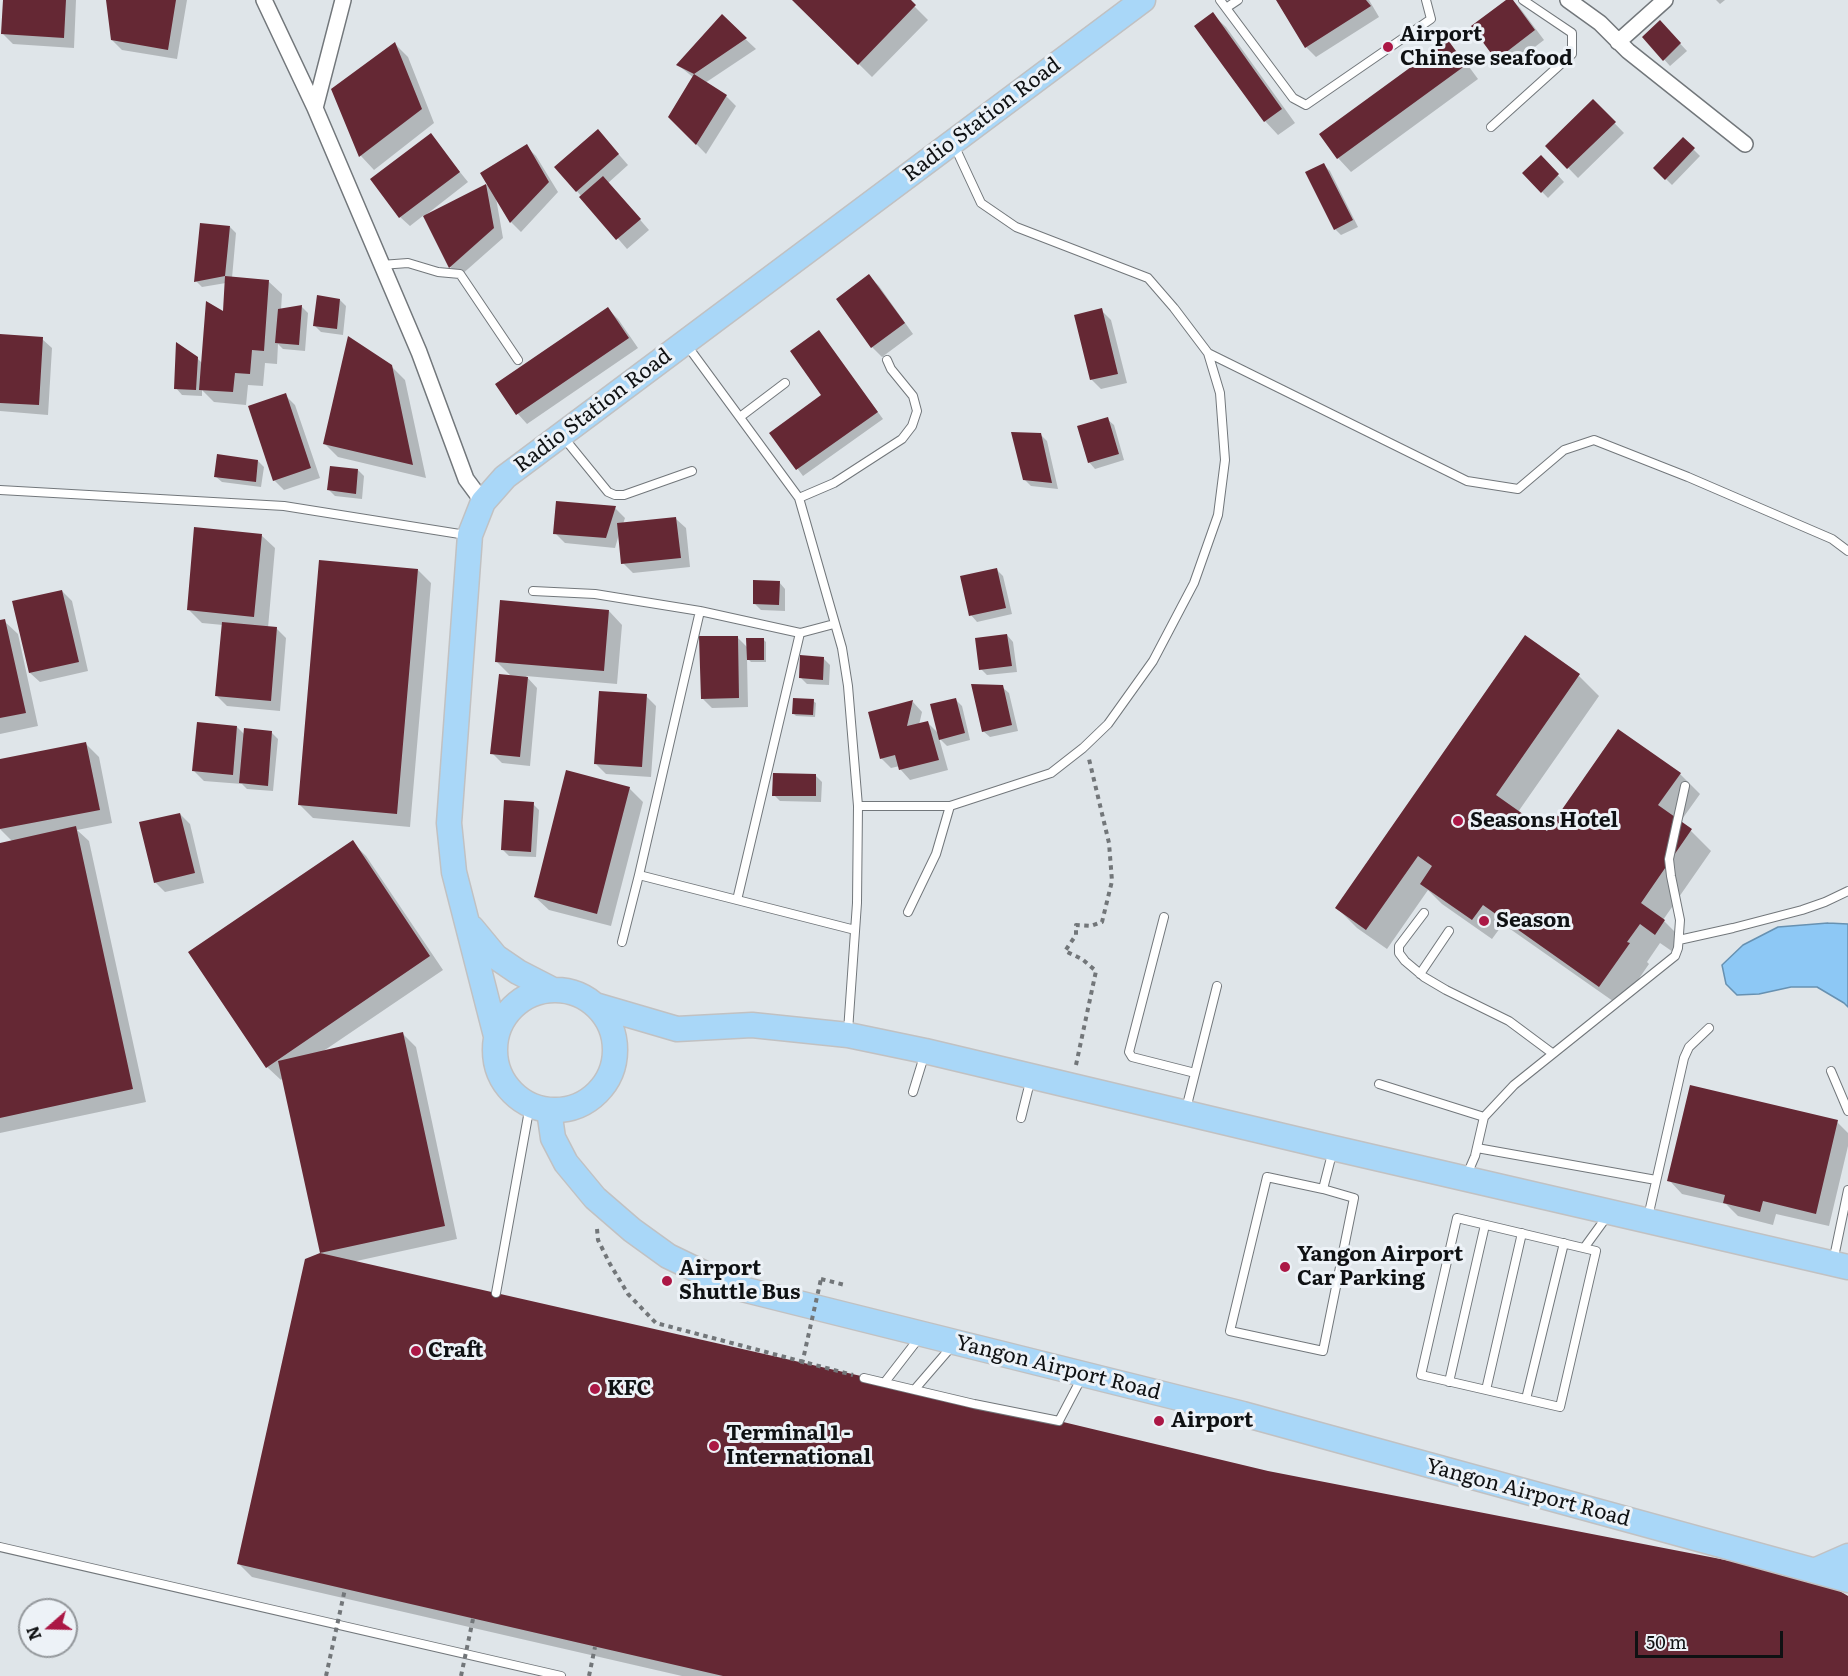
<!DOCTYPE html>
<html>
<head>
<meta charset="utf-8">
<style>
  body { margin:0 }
  #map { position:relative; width:1848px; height:1676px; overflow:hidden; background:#dfe5e9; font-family:Literata,serif }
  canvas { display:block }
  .north { position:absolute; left:18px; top:1598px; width:60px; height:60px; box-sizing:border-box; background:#edf2f7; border:2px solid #94989c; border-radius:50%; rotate:250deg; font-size:16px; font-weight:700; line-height:24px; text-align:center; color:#0f1113 }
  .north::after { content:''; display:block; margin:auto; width:21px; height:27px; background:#ab1745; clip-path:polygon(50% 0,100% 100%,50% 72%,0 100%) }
  .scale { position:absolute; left:1635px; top:1631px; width:148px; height:27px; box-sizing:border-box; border:3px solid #0f1113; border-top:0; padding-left:8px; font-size:18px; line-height:21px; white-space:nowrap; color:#0f1113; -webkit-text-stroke:4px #edf2f7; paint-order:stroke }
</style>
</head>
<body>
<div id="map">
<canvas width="1848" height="1676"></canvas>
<div class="north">N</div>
<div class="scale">50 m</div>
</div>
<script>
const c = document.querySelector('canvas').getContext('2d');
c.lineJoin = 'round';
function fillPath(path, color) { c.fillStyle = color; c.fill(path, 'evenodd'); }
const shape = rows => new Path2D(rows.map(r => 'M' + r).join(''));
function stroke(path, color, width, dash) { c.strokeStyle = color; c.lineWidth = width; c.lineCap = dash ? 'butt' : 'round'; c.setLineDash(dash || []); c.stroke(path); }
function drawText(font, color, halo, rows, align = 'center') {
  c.font = font + ' Literata,serif'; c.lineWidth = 6; c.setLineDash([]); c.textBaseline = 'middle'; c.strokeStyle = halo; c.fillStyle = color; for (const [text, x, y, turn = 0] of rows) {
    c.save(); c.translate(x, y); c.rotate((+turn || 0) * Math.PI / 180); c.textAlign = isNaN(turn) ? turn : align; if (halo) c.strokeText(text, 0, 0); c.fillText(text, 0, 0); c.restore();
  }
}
const water = shape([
  [1828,923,1848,924,1848,1007,1844,1003,1817,987,1791,987,1759,994,1737,995,1726,984,1722,965,1743,945,1778,927,1828,923]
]);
const shadow = shape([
  [5,0,76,0,74,48,13,44,3,34],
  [108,0,187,0,177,59,122,50,112,40],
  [794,0,908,0,928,20,872,77],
  [1279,0,1369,0,1379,17,1316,57,1306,47,1277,1],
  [1508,0,1512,0,1520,8,1544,40,1507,68,1497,59],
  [1716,0,1725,0,1720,4],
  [1212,14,1226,27,1295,123,1278,135,1265,121],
  [722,17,756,49,705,83,726,96,736,106,706,154,670,117,694,78,678,65],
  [1660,22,1687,51,1670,66,1644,37],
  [1448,42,1461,56,1478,79,1351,172,1338,158,1321,135],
  [395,44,408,57,434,123,374,170,361,156,332,89],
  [1593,101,1624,133,1578,178,1547,146],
  [430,135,468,182,427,214,427,215,488,184,526,146,536,156,558,192,521,232,511,222,496,198,503,238,460,276,450,267,424,215,410,226,400,217],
  [1683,139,1700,156,1672,185,1655,168],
  [607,141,628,165,608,183,649,230,627,249,556,167],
  [1541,157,1564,182,1548,198,1524,173],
  [1323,164,1330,171,1358,227,1341,235,1335,229],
  [230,227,236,233,232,278,268,281,282,294,281,310,302,307,308,313,305,351,283,349,278,344,277,364,265,363,263,386,248,385,246,405,214,402,202,390,202,396,182,395,176,388,197,358,203,364,224,313,226,283,202,287,196,281],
  [869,276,879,286,913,334,882,357,872,347],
  [340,300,346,306,343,335,321,332,315,326],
  [608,309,618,319,638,348,527,424,518,414,498,385],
  [1101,310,1111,320,1127,383,1101,389,1091,379],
  [819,332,883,419,803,476,771,433,824,395],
  [0,336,42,339,52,348,48,415,0,411],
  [391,366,405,380,426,478,338,457,324,443],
  [285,395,295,405,320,478,284,490,274,480],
  [1107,419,1114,425,1124,460,1095,469,1089,462],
  [1040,434,1047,441,1058,489,1031,486,1024,479],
  [258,461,264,467,261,487,222,482,215,476],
  [358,470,364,476,362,499,335,496,329,490],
  [615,508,625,518,623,524,676,519,686,528,690,567,633,573,623,563,619,534,615,548,565,543,555,533],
  [261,535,275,548,268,628,276,628,286,638,280,711,227,706,217,696,223,625,202,623,189,610],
  [418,570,431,583,410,827,313,818,299,804],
  [997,570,1003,576,1012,614,977,622,971,615],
  [779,582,785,589,785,611,761,610,755,604],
  [62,591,72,601,88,671,40,682,30,673],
  [609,611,622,625,617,684,526,676,537,688,530,766,502,763,492,753,511,676,496,661],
  [4,621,18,634,38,726,0,734,0,622],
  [1007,635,1013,642,1017,672,987,675,981,669],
  [737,637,748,648,763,639,766,642,766,662,751,662,747,658,748,707,712,708,702,698],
  [823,658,830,665,829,685,807,684,801,678],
  [1579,676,1599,696,1518,812,1548,833,1680,774,1700,794,1680,822,1691,831,1711,851,1663,920,1684,941,1676,954,1660,943,1647,962,1649,964,1620,1006,1503,924,1492,939,1442,904,1428,890,1387,949,1357,928,1337,908],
  [1002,687,1009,693,1018,731,990,737,983,731],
  [646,696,656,706,651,777,606,774,596,764],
  [955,699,962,706,970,740,947,746,939,738,948,770,910,780,901,770,900,766,891,768,881,758,913,702,922,712,919,725,928,723,939,734],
  [813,701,816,703,815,717,796,716,793,713],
  [237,727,245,735,272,733,278,739,273,791,247,789,242,784,204,781,194,771],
  [86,744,99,757,112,823,77,830,89,841,146,1102,0,1133,0,844,13,842,0,829,0,761],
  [816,776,822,782,821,802,780,801,774,795],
  [629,788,643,802,611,926,549,910,535,897],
  [533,804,539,810,536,857,509,856,503,850],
  [180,814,190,824,204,883,165,892,155,882],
  [352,842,366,856,443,970,322,1052,403,1034,416,1047,457,1239,352,1262,1268,1472,1848,1598,1848,1676,682,1676,252,1577,239,1564,307,1260,322,1253,283,1078,281,1080,267,1067],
  [1837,1122,1848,1133,1848,1146,1829,1226,1776,1214,1773,1225,1738,1216,1726,1204,1682,1194,1669,1180]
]);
const building = shape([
  [3,0,66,0,64,38,1,34],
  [106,0,176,0,168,50,111,40],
  [792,0,911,0,916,5,858,65],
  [1276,0,1366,0,1371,6,1305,48],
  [1506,0,1513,0,1535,30,1496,60,1471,26],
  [1213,12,1282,109,1264,122,1194,26],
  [722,14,747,38,694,74,727,95,696,145,668,117,694,74,676,65],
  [1660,20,1681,43,1663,61,1642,37],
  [1448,40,1466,65,1337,159,1319,134],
  [395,42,422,109,359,157,331,89],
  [1593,99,1616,122,1567,169,1545,146],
  [598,129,619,154,576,192,554,167],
  [431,133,460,172,399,218,370,179],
  [1683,137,1695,148,1665,180,1653,168],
  [527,144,549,182,510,223,480,173],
  [1541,155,1559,174,1541,193,1522,173],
  [1324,163,1353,220,1334,230,1305,172],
  [603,176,641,219,616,240,579,197],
  [486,184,494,228,449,268,423,216],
  [200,223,230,226,225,276,269,280,264,351,252,350,250,374,235,373,233,392,199,390,206,301,223,311,225,276,194,282],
  [869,274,905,323,871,348,836,299],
  [317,295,340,299,337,329,313,326],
  [302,305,299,345,275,343,278,309],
  [608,307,629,338,516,415,495,384],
  [1102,308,1118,374,1090,380,1074,315],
  [819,330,878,412,796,470,769,433,821,395,790,351],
  [0,334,43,337,39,405,0,403],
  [348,336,392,365,413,465,323,444],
  [176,342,198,357,196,390,174,389],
  [286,393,311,468,273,481,248,406],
  [1108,417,1119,454,1088,463,1077,426],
  [1011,432,1041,433,1052,483,1023,480],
  [217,454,258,460,256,482,214,477],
  [330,466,358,469,356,494,327,490],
  [556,501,616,506,606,538,553,534],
  [676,517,681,558,621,564,617,523],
  [194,527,262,534,254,617,187,610],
  [319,560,418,569,397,814,298,805],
  [997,568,1006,608,969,616,960,576],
  [753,580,780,581,779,605,753,604],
  [62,590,79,662,29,673,12,601],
  [500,600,609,610,604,671,495,662],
  [5,619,26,713,0,718,0,620],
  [222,622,277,627,271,701,215,696],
  [1007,634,1012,666,979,670,975,638],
  [1525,635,1580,674,1496,795,1547,831,1618,729,1681,773,1658,805,1692,829,1641,903,1665,920,1655,935,1640,924,1627,942,1630,943,1599,987,1483,905,1472,920,1420,884,1432,866,1418,856,1366,930,1335,908],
  [699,636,738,636,739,698,701,699],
  [746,638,764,638,764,660,747,660],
  [800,655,824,657,823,680,799,678],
  [499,674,528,677,520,757,490,754],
  [971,684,1003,685,1012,725,982,732],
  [599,691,647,694,642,767,594,764],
  [793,698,814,699,813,715,792,714],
  [956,698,965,733,939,740,930,704],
  [913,700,907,726,928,721,939,760,899,770,895,755,880,759,868,712],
  [197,722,237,726,233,775,192,771],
  [244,728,272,731,268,786,239,783],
  [86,742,100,810,0,829,0,759],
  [566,770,630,787,597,914,534,897],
  [773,773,816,774,816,796,772,796],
  [504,800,534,802,531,852,501,850],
  [180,813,195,873,154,883,139,822],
  [76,826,133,1089,0,1118,0,843],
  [353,840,430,956,266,1068,188,952],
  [403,1032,445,1226,320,1253,278,1061],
  [1690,1085,1838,1120,1816,1214,1763,1201,1760,1212,1723,1203,1725,1195,1667,1181],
  [320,1253,1059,1421,1268,1471,1818,1578,1848,1596,1848,1676,723,1676,237,1564,305,1259]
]);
const path = shape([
  [1076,1065,1096,971,1082,959,1065,951,1076,935,1076,925,1091,926,1102,922,1112,881,1109,843,1089,759],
  [597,1229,598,1240,610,1264,628,1294,656,1323,853,1375],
  [821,1279,845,1285],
  [589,1676,595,1647]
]);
const lane = shape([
  [1220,0,1293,98,1306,105,1431,19,1426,0],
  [1226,8,1238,0],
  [1491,127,1572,54,1572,33,1523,0],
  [381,265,408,263,438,272,460,274,518,360],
  [686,344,799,498,842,648,848,686,858,806],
  [1208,353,1467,481,1518,489,1564,450,1594,440,1688,477,1832,539,1848,551],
  [740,417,785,383],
  [564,438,608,492,615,495,624,495,692,471],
  [0,490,284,506,466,535],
  [799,498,834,483,902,439,912,426,917,411,913,396,891,369,887,360],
  [533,591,595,594,700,611,800,633,834,624],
  [700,611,639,875,855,930],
  [737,900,800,633],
  [908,912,936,854,950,806],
  [1424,913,1399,946,1399,953,1405,961,1424,977,1446,990,1509,1021,1552,1053],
  [1164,917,1129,1052,1132,1057,1195,1073],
  [1679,940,1733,928,1802,910,1825,902,1848,891],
  [622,942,639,875],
  [1420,974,1449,931],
  [848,1031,857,903,858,806,950,806,1051,773,1083,748,1108,724,1153,661,1194,583,1218,515,1225,460,1220,393,1208,353,1174,308,1148,278,1016,227,981,203,954,145],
  [1831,1071,1848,1111],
  [1379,1084,1484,1117],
  [913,1092,925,1053],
  [1186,1109,1217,986],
  [1021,1118,1031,1078],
  [1477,1148,1656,1180],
  [1267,1177,1323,1189,1354,1198,1323,1351,1230,1331,1267,1177],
  [1466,1177,1475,1156,1484,1117,1514,1085,1675,956,1678,948,1680,920,1671,876,1669,859,1685,786],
  [1323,1189,1333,1150],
  [1648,1217,1684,1058,1689,1047,1709,1028],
  [1457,1218,1596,1251,1560,1407,1421,1375,1457,1218],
  [1584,1248,1608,1215],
  [1833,1262,1848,1190],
  [496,1293,530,1105],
  [864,1378,974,1404,1059,1421],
  [885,1382,919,1338],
  [1449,1382,1485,1225],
  [915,1389,953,1345],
  [1486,1390,1522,1233],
  [1526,1399,1564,1243],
  [1059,1421,1082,1377],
  [0,1547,561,1676]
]);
const street = shape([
  [264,0,315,108,419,352,466,479,483,502],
  [1568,0,1600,23,1628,51,1745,144],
  [1618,42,1665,0],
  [315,108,343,0]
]);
const primary = shape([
  [472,928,496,957,518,972,553,990],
  '495 1050a60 60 0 1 1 120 0a60 60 0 1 1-120 0Z',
  [595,1005,677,1029,752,1025,848,1035,925,1051,1333,1148,1848,1267],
  [496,1036,454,872,449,823,470,535,483,502,505,477,1143,0],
  [549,1110,553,1138,566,1163,595,1198,632,1230,668,1256,730,1286,1243,1414,1848,1580],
  [1816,1570,1848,1556]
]);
const pathBridge = shape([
  [802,1364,821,1279],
  [326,1676,345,1589],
  [461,1676,473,1619]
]);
const markers = [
  [1388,47,6,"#ab1745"],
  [1458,821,6,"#ab1745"],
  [1484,921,6,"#ab1745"],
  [1285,1267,6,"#ab1745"],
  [667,1281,6,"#ab1745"],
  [416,1351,6,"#ab1745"],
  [595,1389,6,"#ab1745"],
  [1159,1421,6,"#ab1745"],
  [714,1446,6,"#ab1745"]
];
const poiNames = [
  ["Airport",1400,35],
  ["Chinese seafood",1400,59],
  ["Seasons Hotel",1470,821],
  ["Season",1496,921],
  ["Yangon Airport",1297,1255],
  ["Car Parking",1297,1279],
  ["Airport",679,1269],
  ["Shuttle Bus",679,1293],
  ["Craft",428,1351],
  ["KFC",607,1389],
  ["Airport",1171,1421],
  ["Terminal 1 -",726,1434],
  ["International",726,1458]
];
const streetNames = [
  ["Radio Station Road",982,120,-37],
  ["Radio Station Road",593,411,-37],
  ["Yangon Airport Road",1058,1368,14],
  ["Yangon Airport Road",1528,1493,15]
];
fillPath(water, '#8dc8f5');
stroke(water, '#6791b1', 1.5);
fillPath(shadow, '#0003');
fillPath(building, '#652834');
stroke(lane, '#72777b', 10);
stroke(street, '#72777b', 18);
stroke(primary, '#c1c1c2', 27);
stroke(path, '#727679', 4, [4.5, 4.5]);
stroke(lane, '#fff', 8);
stroke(street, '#fff', 15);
stroke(primary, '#a9d7f8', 24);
stroke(pathBridge, '#727679', 4, [4.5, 4.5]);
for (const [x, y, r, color] of markers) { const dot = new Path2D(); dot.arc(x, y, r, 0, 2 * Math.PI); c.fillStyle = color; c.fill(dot); stroke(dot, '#edf2f7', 2); }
drawText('bold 21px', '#0f1113', '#edf2f7', poiNames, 'left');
drawText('21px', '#0f1113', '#edf2f7', streetNames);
</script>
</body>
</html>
